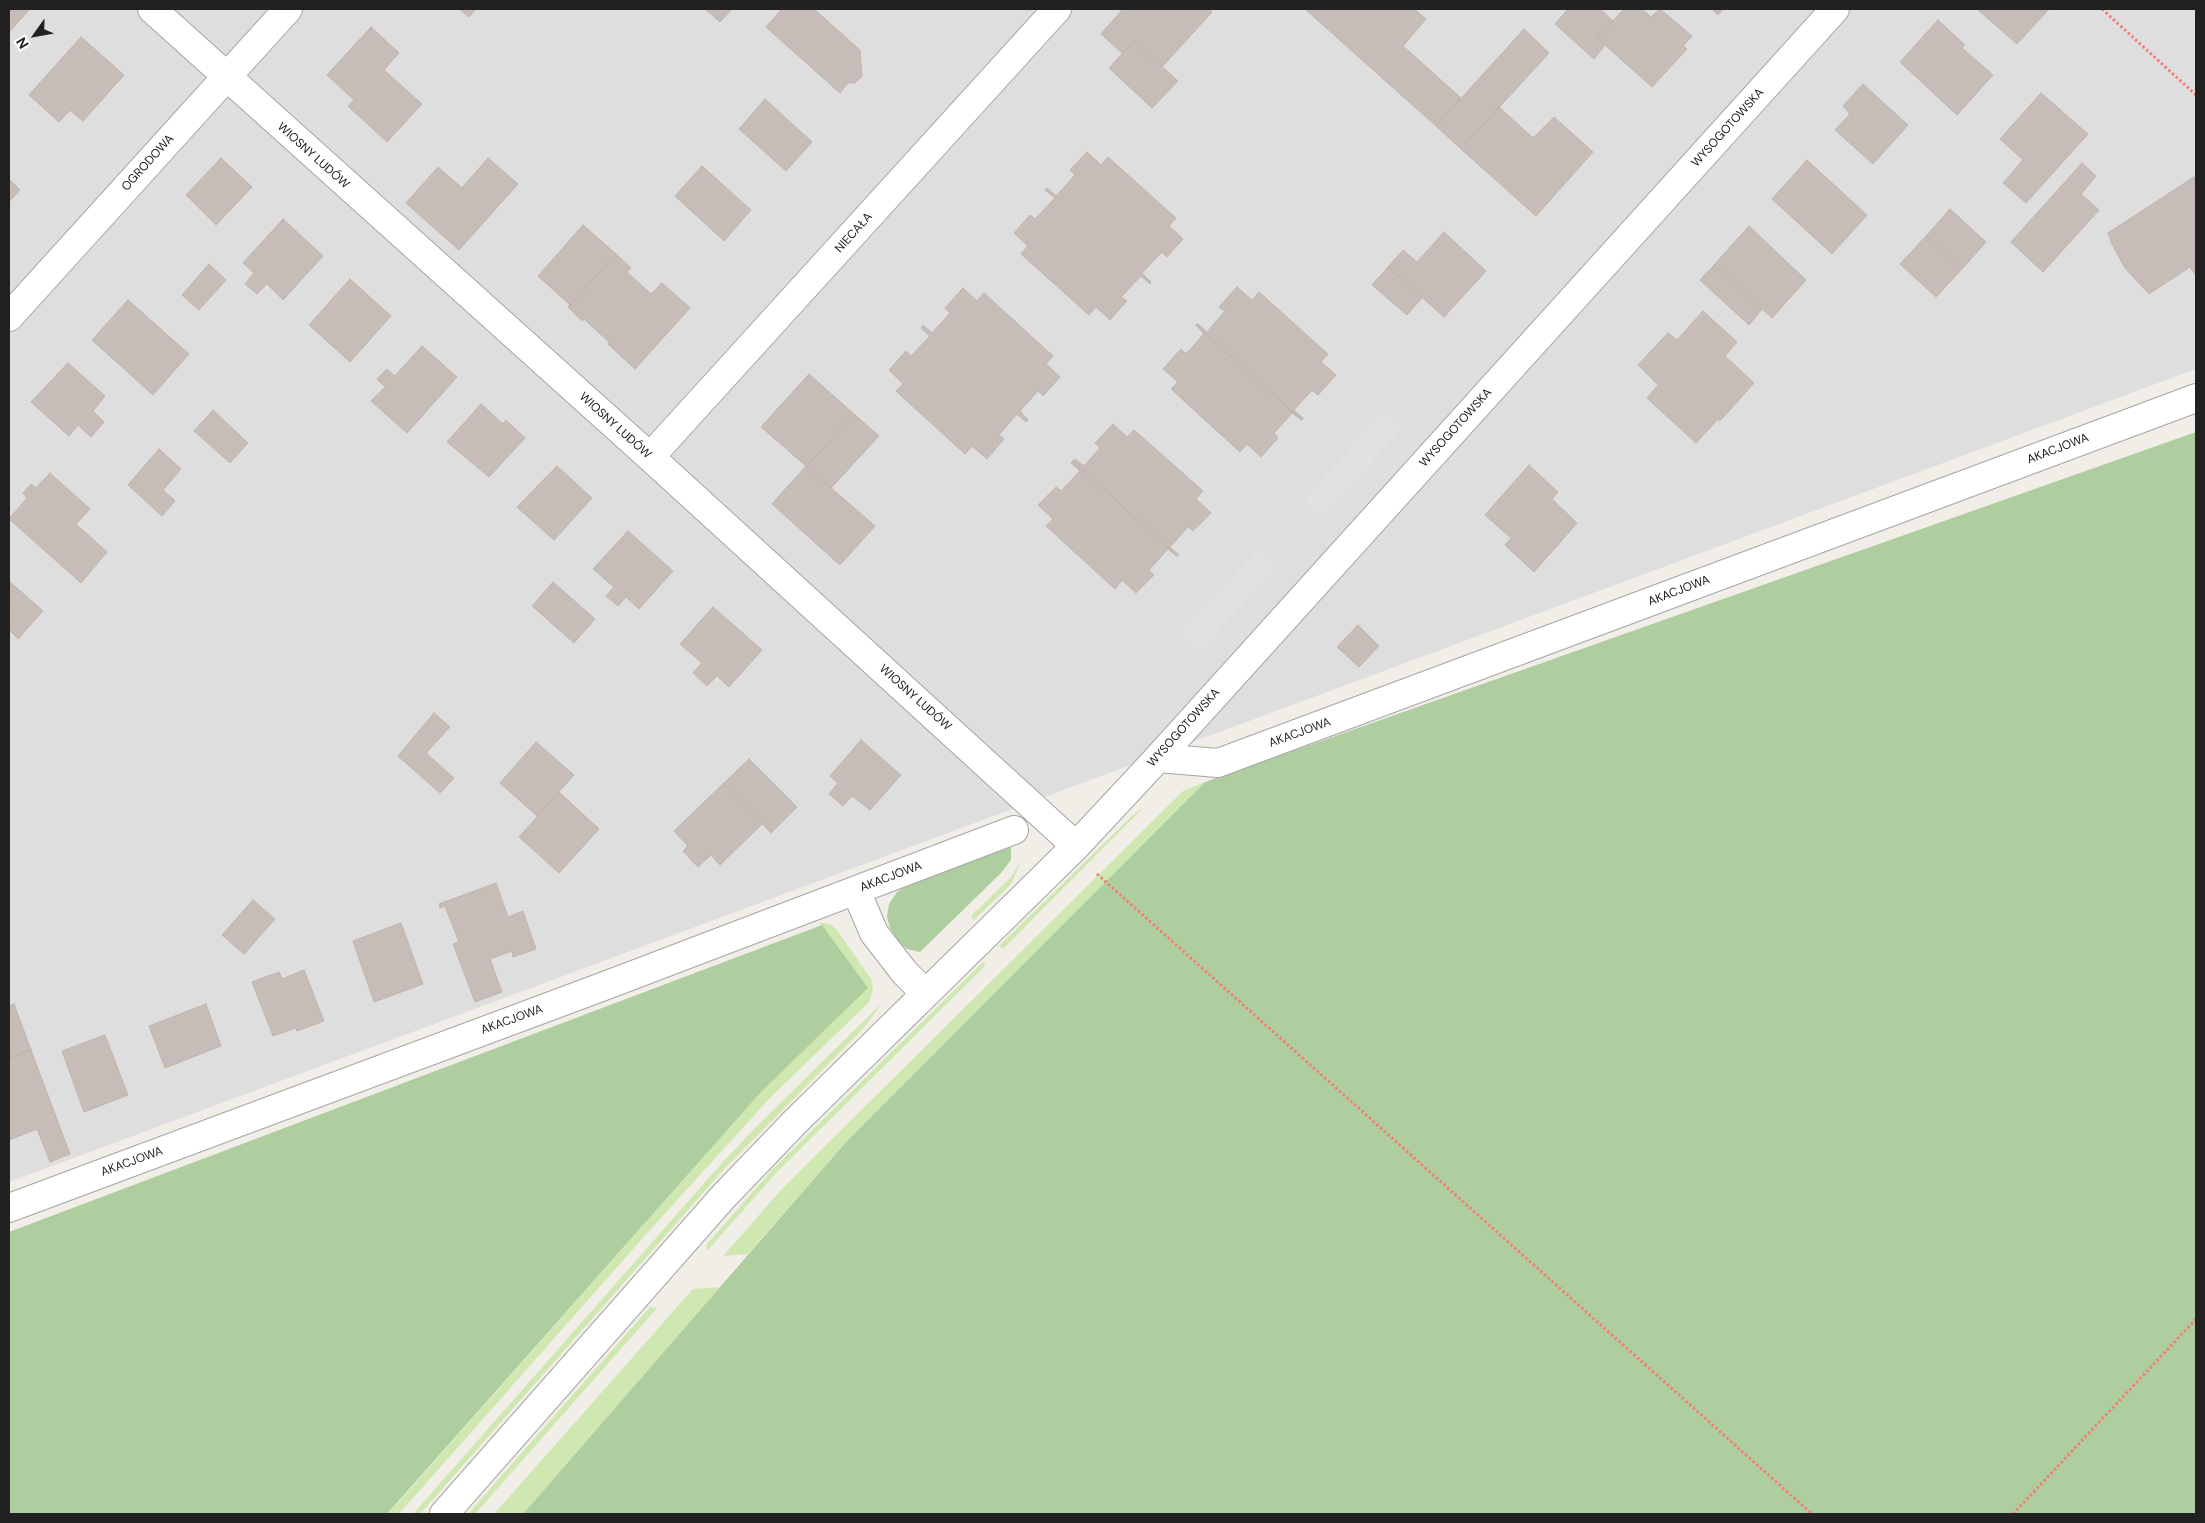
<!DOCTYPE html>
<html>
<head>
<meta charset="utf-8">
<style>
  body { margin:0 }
  #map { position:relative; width:2205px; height:1523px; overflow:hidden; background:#f1eee8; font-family:"DM Sans",sans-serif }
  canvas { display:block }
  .frame { position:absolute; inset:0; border:10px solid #212121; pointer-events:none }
  .north { position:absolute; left:10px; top:10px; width:50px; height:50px; -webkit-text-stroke:4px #fff; paint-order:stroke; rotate:238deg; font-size:14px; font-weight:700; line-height:20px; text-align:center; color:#212121 }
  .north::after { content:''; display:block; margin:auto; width:18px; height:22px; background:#212121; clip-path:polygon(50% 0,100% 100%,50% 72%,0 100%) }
</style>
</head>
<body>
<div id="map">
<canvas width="2205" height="1523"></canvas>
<div class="frame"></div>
<div class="north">N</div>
</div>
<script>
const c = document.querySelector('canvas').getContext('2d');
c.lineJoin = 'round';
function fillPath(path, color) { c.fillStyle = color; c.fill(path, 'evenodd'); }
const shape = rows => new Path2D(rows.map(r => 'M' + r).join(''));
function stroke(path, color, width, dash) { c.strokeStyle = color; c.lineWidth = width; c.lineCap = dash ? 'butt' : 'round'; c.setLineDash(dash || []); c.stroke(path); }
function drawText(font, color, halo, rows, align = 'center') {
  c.font = font + ' "DM Sans",sans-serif'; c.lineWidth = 5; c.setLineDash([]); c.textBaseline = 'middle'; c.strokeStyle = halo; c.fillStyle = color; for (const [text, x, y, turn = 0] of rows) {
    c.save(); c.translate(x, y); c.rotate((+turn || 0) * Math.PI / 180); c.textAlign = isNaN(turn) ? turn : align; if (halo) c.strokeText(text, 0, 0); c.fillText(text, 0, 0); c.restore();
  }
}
const residential = shape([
  [9,9,2196,9,2196,369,9,1182]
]);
const grass = shape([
  [1205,782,846,1142,748,1254,723,1256,781,1190,821,1150,1183,791],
  [1143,808,1003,949,999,946,1132,816],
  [1021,861,1011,884,974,920,971,916,1011,877],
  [819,922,831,925,837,930,871,979,873,990,869,1002,770,1098,649,1231,399,1514,388,1514,762,1091,867,988],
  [983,962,986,965,776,1173,707,1251,706,1245,772,1170],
  [883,1002,862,1030,725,1168,420,1514,413,1514,721,1164,756,1127],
  [720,1287,523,1514,494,1514,693,1289],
  [650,1307,657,1308,475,1514,468,1514]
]);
const forest = shape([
  [2196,432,2196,1514,523,1514,846,1142,1205,782],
  [1011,847,1011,860,1001,873,920,952,907,949,899,942,890,928,887,917,889,904,897,892,910,884],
  [822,925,868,988,762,1091,387,1514,9,1514,9,1232]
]);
const parking = shape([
  [1383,412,1401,430,1323,516,1304,499],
  [1257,550,1276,568,1200,652,1180,634]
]);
const building = shape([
  [9,9,30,9,9,32,9,9],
  [459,9,476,9,469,17,459,9],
  [705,9,732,9,720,22,705,9],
  [782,9,814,9,860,50,862,76,855,83,848,83,840,93,766,27,782,9],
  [1123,9,1208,9,1212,12,1162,67,1134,41,1122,53,1101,34,1123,9],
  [1305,9,1414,9,1426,19,1403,46,1461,98,1436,126,1305,9],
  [1568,9,1600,9,1613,21,1597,38,1605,45,1594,59,1555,24,1568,9],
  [1624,9,1642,9,1651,17,1660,9,1692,36,1683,46,1687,49,1652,87,1597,38,1624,9],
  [1712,9,1723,9,1718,15,1712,9],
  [1977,9,2049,9,2017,44,1977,9],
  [1938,20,1965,45,1962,48,1993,75,1957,115,1900,62,1938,20],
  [371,27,399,53,384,70,422,104,387,142,348,106,354,100,327,75,371,27],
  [1524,29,1549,53,1461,149,1436,126,1524,29],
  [81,37,124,75,83,121,70,110,59,122,29,95,81,37],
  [1134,41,1178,81,1152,108,1109,68,1134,41],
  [1863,84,1908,125,1873,164,1835,130,1850,114,1843,106,1863,84],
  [2041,93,2088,134,2026,203,2003,183,2023,160,2000,139,2041,93],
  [765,99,812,142,786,171,739,129,765,99],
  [1499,107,1533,138,1554,117,1593,152,1536,216,1461,149,1499,107],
  [1087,152,1101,165,1108,157,1176,218,1169,226,1183,239,1167,257,1162,252,1142,273,1151,282,1150,284,1141,276,1121,297,1127,301,1110,320,1096,307,1089,315,1021,254,1028,246,1014,233,1030,215,1035,219,1055,198,1045,190,1047,188,1056,196,1075,175,1070,170,1087,152],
  [221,158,252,187,216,225,186,195,221,158],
  [488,158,518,184,459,250,406,203,438,167,462,188,488,158],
  [1807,160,1867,215,1832,254,1772,199,1807,160],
  [2082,163,2096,176,2081,194,2099,210,2043,272,2011,242,2082,163],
  [702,166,751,210,724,241,675,196,702,166],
  [2194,177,2196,180,2196,276,2190,267,2149,294,2125,268,2112,244,2108,233,2194,177],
  [9,179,20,190,9,202,9,179],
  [1950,209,1986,242,1962,269,1926,236,1950,209],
  [283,219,323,256,283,300,267,284,257,294,245,284,254,273,243,263,283,219],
  [583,225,616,254,570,305,538,276,583,225],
  [1749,226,1806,280,1772,318,1714,265,1749,226],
  [1444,232,1486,271,1444,317,1388,267,1403,250,1417,262,1444,232],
  [1926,236,1962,269,1936,297,1900,264,1926,236],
  [616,254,631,268,627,272,651,294,662,283,690,308,635,369,608,344,609,342,584,319,582,321,568,307,616,254],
  [209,264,226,280,199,310,182,295,209,264],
  [1714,265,1762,309,1749,325,1700,280,1714,265],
  [1388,267,1422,298,1407,315,1372,285,1388,267],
  [350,279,391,316,350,362,309,325,350,279],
  [1237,287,1252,300,1259,292,1328,354,1321,362,1336,375,1318,395,1312,390,1294,410,1303,418,1302,420,1196,325,1198,324,1207,332,1225,311,1219,307,1237,287],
  [963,288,977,301,984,293,1053,356,1046,364,1060,377,1043,396,1038,391,1020,411,1028,420,1026,422,1017,414,999,435,1004,439,987,459,972,446,965,454,896,391,903,384,889,370,906,351,911,356,930,336,921,328,923,325,932,333,950,313,945,308,963,288],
  [128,300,189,354,153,395,92,340,128,300],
  [1703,311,1737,342,1725,356,1754,383,1720,421,1718,419,1696,443,1647,398,1658,385,1638,365,1668,333,1677,340,1703,311],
  [1196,325,1302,420,1292,413,1274,433,1278,438,1261,457,1247,444,1240,452,1171,389,1178,382,1163,369,1181,349,1186,354,1204,334,1196,325],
  [422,346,457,377,407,433,371,401,385,387,377,379,387,369,395,376,422,346],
  [68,363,105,396,93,411,104,422,91,437,78,425,69,436,31,402,68,363],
  [809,374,855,415,806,466,761,427,809,374],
  [481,404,503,424,506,420,525,438,489,477,447,442,481,404],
  [213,410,248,443,230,463,194,431,213,410],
  [855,415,879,436,831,488,806,466,855,415],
  [1113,424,1127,437,1134,430,1203,491,1196,499,1211,513,1193,531,1188,527,1170,547,1179,555,1177,556,1073,461,1075,459,1084,466,1100,448,1095,443,1113,424],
  [159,449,181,469,163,490,175,501,162,516,128,485,159,449],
  [1073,461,1177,556,1168,549,1149,570,1154,575,1136,593,1122,580,1115,589,1046,526,1053,519,1038,505,1056,487,1061,491,1080,471,1071,463,1073,461],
  [1529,465,1558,492,1552,499,1577,523,1534,572,1505,545,1511,538,1485,515,1529,465],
  [557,466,592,498,554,540,517,507,557,466],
  [806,466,875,526,840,565,772,504,806,466],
  [50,473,90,509,76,524,107,552,81,583,9,519,27,498,23,493,31,484,36,488,50,473],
  [628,531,673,571,639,609,626,597,618,606,606,596,614,587,593,569,628,531],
  [10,582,43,611,18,639,9,630,10,582],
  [553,582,595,619,574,643,532,606,553,582],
  [713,607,762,650,729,687,717,676,707,686,693,673,702,663,680,644,713,607],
  [1358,625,1379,646,1359,667,1337,647,1358,625],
  [434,713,450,727,426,753,454,778,440,793,398,756,434,713],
  [861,740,901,775,870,810,852,796,843,806,829,794,838,783,830,776,861,740],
  [536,742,574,775,537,816,500,783,536,742],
  [749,759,797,807,771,833,724,783,749,759],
  [724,783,762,824,720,865,711,855,698,867,683,851,688,846,674,831,724,783],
  [559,792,599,829,559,873,519,837,559,792],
  [496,883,508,917,523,911,536,949,513,957,512,951,490,959,502,992,475,1002,453,944,459,942,445,906,440,908,439,904,496,883],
  [253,900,275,919,244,954,222,935,253,900],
  [401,923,423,984,374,1002,353,941,401,923],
  [304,970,324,1021,297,1031,296,1028,273,1036,252,982,279,972,282,979,304,970],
  [14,1004,31,1050,9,1058,9,1006,14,1004],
  [206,1004,221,1046,165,1068,149,1026,206,1004],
  [105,1035,128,1095,84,1112,62,1051,105,1035],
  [31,1050,70,1154,50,1162,37,1129,9,1140,9,1058,31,1050]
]);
const path = shape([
  [2102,9,2196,95],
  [1097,874,1812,1514],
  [2013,1514,2196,1319]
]);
const minor = shape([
  [152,9,650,457,1076,846],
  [9,317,288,9],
  [650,457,1057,9],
  [1158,758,1218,763,2196,398],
  [856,891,874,933,905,973,925,993],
  [9,1208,599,988,1014,830],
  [444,1514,723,1197,795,1122,1076,846,1158,758,1835,9]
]);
const streetNames = [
  ["WYSOGOTOWSKA",1728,128,-48],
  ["WIOSNY LUDÓW",313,156,42],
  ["OGRODOWA",148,163,-48],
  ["NIECAŁA",854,233,-48],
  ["WIOSNY LUDÓW",615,426,42],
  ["WYSOGOTOWSKA",1456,428,-48],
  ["AKACJOWA",2058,449,-21],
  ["AKACJOWA",1679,591,-21],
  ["WIOSNY LUDÓW",915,698,42],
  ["WYSOGOTOWSKA",1184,728,-48],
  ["AKACJOWA",1300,733,-20],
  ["AKACJOWA",891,877,-21],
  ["AKACJOWA",512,1020,-20],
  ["AKACJOWA",132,1162,-20]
];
fillPath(residential, '#dfdede');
fillPath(grass, '#cfe8b1');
fillPath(forest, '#afce9f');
fillPath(parking, '#e1e1e1');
fillPath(building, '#c6bdb8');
stroke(building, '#c2b4ab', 1);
stroke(minor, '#a5a5a5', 30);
stroke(path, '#f57d76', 3, [2.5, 2.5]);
stroke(minor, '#fff', 28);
drawText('12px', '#212121', '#fff', streetNames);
</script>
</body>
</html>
